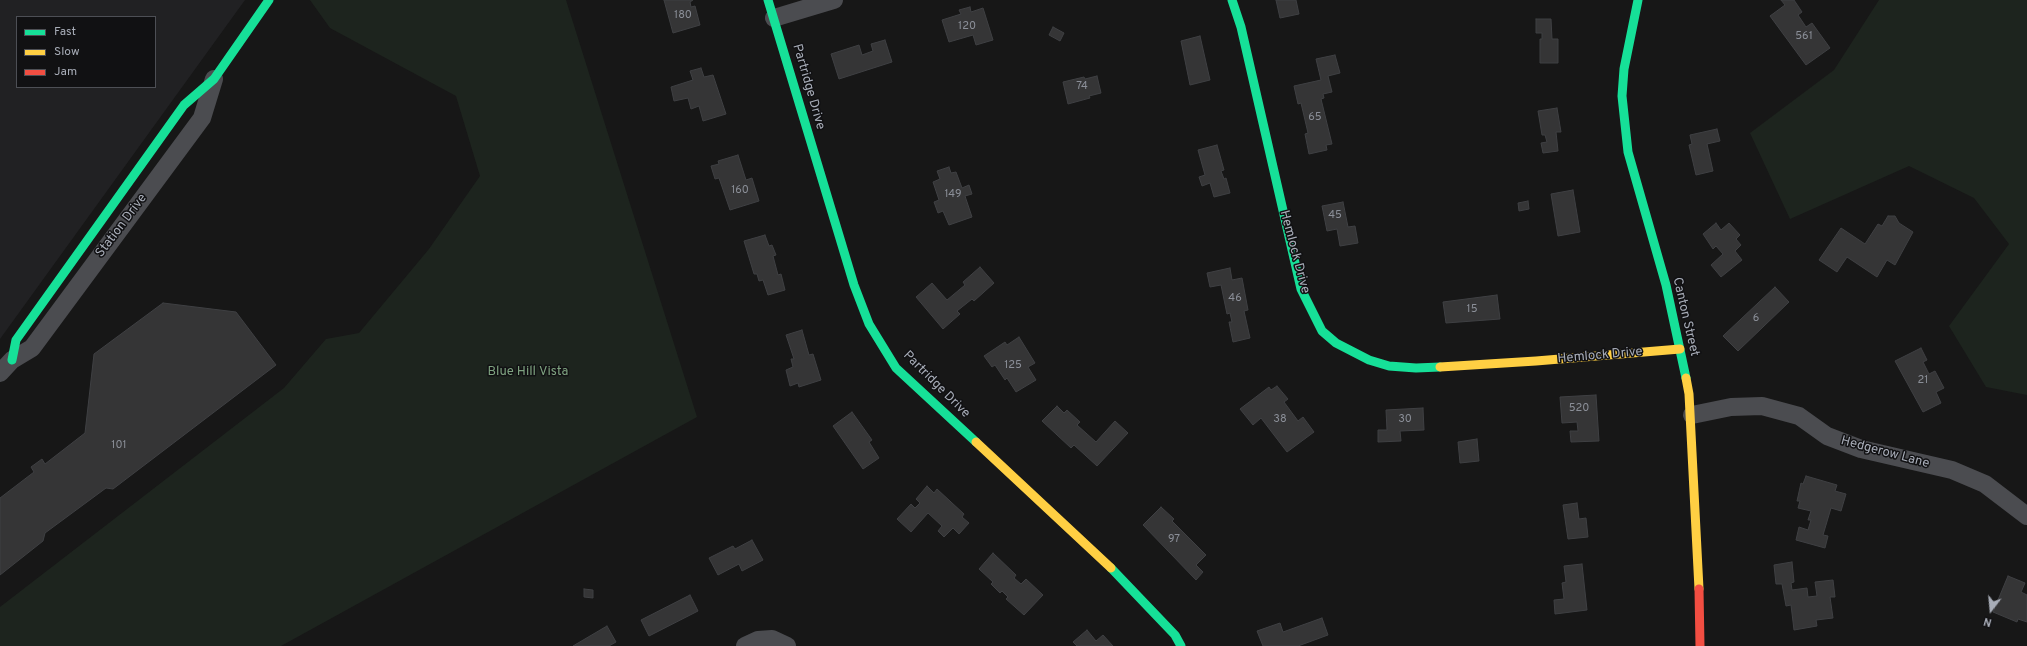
<!DOCTYPE html>
<html>
<head>
<meta charset="utf-8">
<style>
  body { margin:0 }
  #map { position:relative; width:2027px; height:646px; overflow:hidden; background:#171717; font-family:Overpass,sans-serif }
  canvas { display:block }
  .legend { position:absolute; left:16px; top:16px; width:140px; height:72px; box-sizing:border-box; background:#111113; border:1px solid #4d4f55; margin:0; padding:5px 7px; list-style:none; font-size:12px; color:#a8adb8 }
  .legend li { display:flex; align-items:center; gap:8px; height:20px }
  .legend b { width:20px; border:1px solid #4d4f55 }
  .north { position:absolute; left:1971px; top:590px; width:40px; height:40px; -webkit-text-stroke:3px #111113; paint-order:stroke; rotate:196deg; font-size:11px; font-weight:700; line-height:16px; text-align:center; color:#a8adb8 }
  .north::after { content:''; display:block; margin:auto; width:14px; height:18px; background:#a8adb8; clip-path:polygon(50% 0,100% 100%,50% 72%,0 100%) }
</style>
</head>
<body>
<div id="map">
<canvas width="2027" height="646"></canvas>
<ul class="legend">
<li><b style="height:5px;background:#16e098"></b>Fast</li>
<li><b style="height:5px;background:#ffcf43"></b>Slow</li>
<li><b style="height:5px;background:#f24e42"></b>Jam</li>
</ul>
<div class="north">N</div>
</div>
<script>
const c = document.querySelector('canvas').getContext('2d');
c.lineJoin = 'round';
function fillPath(path, color) { c.fillStyle = color; c.fill(path, 'evenodd'); }
const shape = rows => new Path2D(rows.map(r => 'M' + r).join(''));
function stroke(path, color, width, dash) { c.strokeStyle = color; c.lineWidth = width; c.lineCap = dash ? 'butt' : 'round'; c.setLineDash(dash || []); c.stroke(path); }
function drawText(font, color, halo, rows, align = 'center') {
  c.font = font + ' Overpass,sans-serif'; c.lineWidth = 3; c.setLineDash([]); c.textBaseline = 'middle'; c.strokeStyle = halo; c.fillStyle = color; for (const [text, x, y, turn = 0] of rows) {
    c.save(); c.translate(x, y); c.rotate((+turn || 0) * Math.PI / 180); c.textAlign = isNaN(turn) ? turn : align; if (halo) c.strokeText(text, 0, 0); c.fillText(text, 0, 0); c.restore();
  }
}
const built = shape([
  [0,0,245,0,0,339],
  [17,17,155,17,155,87,17,87]
]);
const green = shape([
  [310,0,566,0,697,417,281,646,0,646,0,607,284,388,326,339,359,333,429,249,480,176,456,96,330,28],
  [1879,0,2027,0,2027,395,1986,387,1949,326,2009,244,1974,198,1909,166,1790,219,1750,133,1834,70]
]);
const building = shape([
  [664,0,693,0,690,2,691,7,695,6,700,25,673,33,664,0],
  [1276,0,1296,0,1299,14,1280,18,1276,0],
  [1781,0,1794,0,1802,12,1798,15,1806,27,1812,23,1830,48,1806,65,1770,16,1785,5,1781,0],
  [970,7,971,12,983,8,993,40,976,45,973,35,949,42,942,20,961,14,959,10,970,7],
  [1536,19,1551,19,1552,39,1558,39,1558,63,1540,63,1540,39,1542,39,1542,33,1536,33,1536,19],
  [1053,27,1064,33,1060,41,1049,35,1053,27],
  [1200,36,1210,80,1190,85,1181,41,1200,36],
  [885,40,892,62,839,79,831,54,859,45,862,55,873,51,871,44,885,40],
  [1335,55,1340,73,1328,76,1332,92,1323,94,1324,98,1321,99,1332,144,1326,145,1327,150,1309,154,1305,134,1308,133,1301,103,1298,104,1294,86,1321,80,1316,59,1335,55],
  [701,68,704,77,713,75,726,114,703,121,699,106,691,109,688,98,674,101,671,87,693,80,690,71,701,68],
  [1097,76,1101,93,1089,96,1090,98,1068,104,1063,82,1084,77,1085,79,1097,76],
  [1557,108,1561,132,1556,132,1558,151,1543,153,1541,143,1547,142,1545,135,1542,135,1538,111,1557,108],
  [1717,129,1720,141,1707,144,1713,171,1696,175,1689,145,1692,144,1690,135,1717,129],
  [1217,145,1224,170,1221,171,1224,179,1226,178,1230,193,1214,197,1210,183,1202,186,1199,177,1205,175,1198,150,1217,145],
  [738,155,746,180,752,178,759,201,730,210,719,178,715,179,711,166,719,164,718,161,738,155],
  [949,167,951,173,956,172,962,188,969,185,972,194,965,196,972,217,949,225,943,211,938,213,934,202,939,200,933,182,940,179,937,171,949,167],
  [1573,190,1580,232,1558,236,1551,194,1573,190],
  [1528,201,1529,209,1519,211,1518,203,1528,201],
  [1343,202,1348,227,1355,226,1358,243,1340,246,1337,229,1327,231,1322,206,1343,202],
  [1888,216,1895,216,1899,223,1913,232,1895,265,1887,260,1877,277,1847,257,1837,272,1819,260,1841,228,1865,244,1878,224,1882,226,1888,216],
  [1716,223,1721,230,1729,223,1740,235,1736,239,1741,245,1735,251,1742,260,1721,277,1711,265,1723,254,1716,246,1713,249,1703,234,1716,223],
  [765,235,769,246,772,245,776,255,773,256,778,275,781,274,785,290,768,295,763,280,759,281,757,274,754,274,744,241,765,235],
  [980,267,994,283,974,301,972,299,957,311,960,314,943,329,916,297,932,283,947,300,965,285,963,282,980,267],
  [1230,268,1232,280,1242,278,1248,310,1244,311,1250,338,1233,342,1229,322,1232,322,1230,313,1227,314,1221,285,1210,287,1207,273,1230,268],
  [1775,287,1789,302,1738,351,1723,336,1775,287],
  [1497,295,1500,319,1446,323,1443,302,1497,295],
  [163,303,236,312,276,365,113,489,106,488,45,533,43,541,0,575,0,498,34,472,31,467,42,459,45,464,85,433,94,354,163,303],
  [802,330,809,355,813,354,821,380,799,387,798,383,790,386,786,370,793,367,791,359,794,359,786,335,802,330],
  [1019,337,1035,363,1028,367,1036,380,1016,392,1007,378,1005,380,995,365,992,367,984,356,1005,342,1007,345,1019,337],
  [1921,348,1927,360,1923,362,1929,374,1935,371,1944,388,1936,392,1941,403,1923,412,1895,361,1921,348],
  [1277,386,1288,399,1284,402,1298,421,1303,417,1314,432,1287,452,1261,418,1253,425,1240,409,1269,387,1271,390,1277,386],
  [1596,395,1599,441,1571,442,1570,431,1578,431,1577,422,1562,423,1560,397,1596,395],
  [1057,406,1064,413,1067,410,1080,422,1077,425,1096,442,1115,421,1128,433,1097,466,1074,445,1071,448,1042,421,1057,406],
  [1423,408,1424,430,1400,431,1401,441,1378,442,1378,430,1387,430,1386,410,1423,408],
  [852,412,872,440,869,442,879,458,863,469,833,426,852,412],
  [1477,439,1479,461,1460,463,1458,442,1477,439],
  [1806,476,1837,485,1835,491,1846,494,1841,511,1831,508,1823,535,1828,536,1825,548,1796,540,1799,527,1808,530,1811,520,1808,520,1811,511,1798,508,1800,501,1797,501,1801,483,1803,484,1806,476],
  [927,486,934,493,937,489,964,514,962,517,969,523,959,534,953,528,944,537,938,531,942,526,928,513,911,532,897,519,911,504,915,508,920,503,916,499,927,486],
  [1577,503,1579,519,1586,518,1588,537,1568,539,1563,505,1577,503],
  [1161,507,1174,519,1172,521,1206,555,1196,565,1203,572,1196,580,1143,525,1161,507],
  [752,540,763,560,742,571,739,564,718,575,709,558,733,546,735,549,752,540],
  [993,553,1016,575,1014,578,1021,584,1026,579,1043,595,1024,615,1006,599,1008,597,1002,591,1000,593,991,584,993,582,979,569,993,553],
  [1792,562,1794,582,1791,583,1792,590,1807,588,1808,597,1817,596,1815,582,1833,580,1835,597,1830,597,1833,618,1816,620,1817,626,1794,630,1791,605,1786,606,1782,584,1776,584,1774,565,1792,562],
  [1582,564,1587,610,1555,614,1554,600,1564,599,1562,583,1566,582,1564,566,1582,564],
  [2008,576,2025,583,2021,592,2027,595,2027,622,2018,619,2017,622,1993,612,2008,576],
  [584,589,593,590,593,598,584,597,584,589],
  [690,595,698,611,649,636,641,620,690,595],
  [1322,618,1328,635,1298,646,1263,646,1257,631,1280,623,1283,632,1322,618],
  [607,626,616,642,609,646,573,646,607,626],
  [1087,630,1096,641,1103,635,1113,646,1077,646,1073,642,1087,630]
]);
const street = shape([
  [774,18,834,0],
  [0,373,12,360,32,348,202,118,214,79],
  [1692,415,1731,407,1762,406,1799,416,1827,436,1861,449,1952,470,1985,484,2027,516],
  [745,646,758,640,772,639,787,646]
]);
const fast = shape([
  [768,0,854,285,869,324,896,368,976,442],
  [1232,0,1241,27,1301,289,1322,331,1336,343,1369,360,1389,366,1416,368,1440,367],
  [1638,0,1624,69,1622,96,1628,152,1666,285,1686,378],
  [12,360,16,340,184,105,214,79,269,0],
  [1111,568,1175,635,1181,646]
]);
const slow = shape([
  [1440,367,1536,361,1680,349],
  [1686,378,1689,394,1699,589],
  [976,442,1111,568]
]);
const jam = shape([
  [1699,589,1700,646]
]);
const numberNames = [
  ["180",683,16],
  ["120",967,27],
  ["561",1804,37],
  ["74",1082,87],
  ["65",1315,118],
  ["160",740,191],
  ["149",953,195],
  ["45",1335,216],
  ["46",1235,299],
  ["15",1472,310],
  ["6",1756,319],
  ["125",1013,366],
  ["21",1923,381],
  ["520",1579,409],
  ["38",1280,420],
  ["30",1405,420],
  ["101",119,446],
  ["97",1174,540]
];
const streetNames = [
  ["Partridge Drive",808,87,74],
  ["Station Drive",122,226,-53],
  ["Hemlock Drive",1294,252,75],
  ["Canton Street",1685,317,77],
  ["Hemlock Drive",1600,356,-5],
  ["Partridge Drive",936,385,45],
  ["Hedgerow Lane",1885,453,15]
];
const parkNames = [
  ["Blue Hill Vista",528,372]
];
fillPath(built, '#212123');
fillPath(green, '#1d241e');
fillPath(building, '#353536');
stroke(building, '#3f4043', 1);
stroke(street, '#4b4c50', 18);
stroke(fast, '#16e098', 9);
stroke(slow, '#ffcf43', 9);
stroke(jam, '#f24e42', 9);
drawText('11px', '#8b8f98', null, numberNames);
drawText('13px', '#a8adb8', '#111113', streetNames);
drawText('13px', '#7fa381', '#111113', parkNames);
</script>
</body>
</html>
